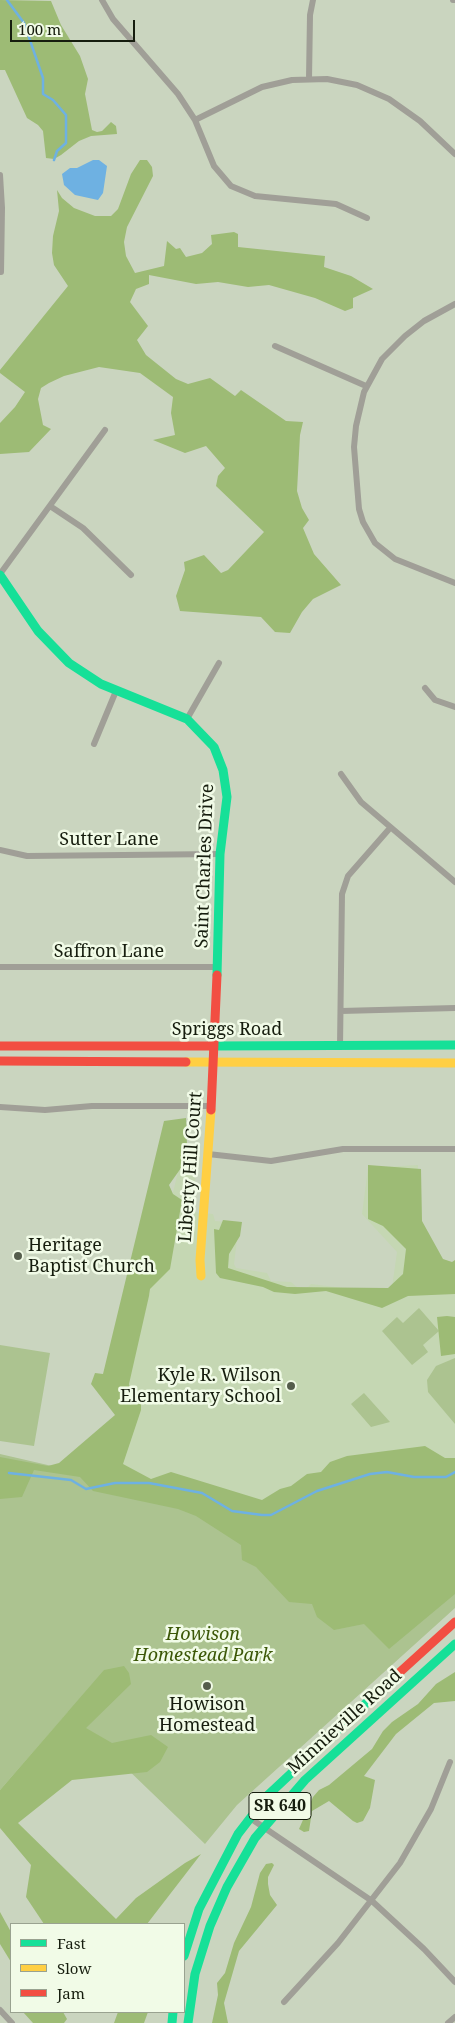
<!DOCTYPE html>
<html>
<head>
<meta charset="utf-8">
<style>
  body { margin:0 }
  #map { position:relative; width:455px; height:2023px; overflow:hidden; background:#cad5bf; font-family:"Noto Serif",serif }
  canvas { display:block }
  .legend { position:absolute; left:10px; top:1923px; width:175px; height:90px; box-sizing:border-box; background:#f1fbe7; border:1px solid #99a290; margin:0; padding:6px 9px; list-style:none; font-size:15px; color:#161d0e }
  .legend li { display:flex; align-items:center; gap:10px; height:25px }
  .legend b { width:25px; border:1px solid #99a290 }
  .scale { position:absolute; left:10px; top:20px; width:125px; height:22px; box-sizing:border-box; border:2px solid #161d0e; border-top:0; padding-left:6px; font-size:15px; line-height:18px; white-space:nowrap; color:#161d0e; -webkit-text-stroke:4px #f1fbe7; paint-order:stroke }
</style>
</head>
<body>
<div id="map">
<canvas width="455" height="2023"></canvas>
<ul class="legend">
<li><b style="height:6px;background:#16e098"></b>Fast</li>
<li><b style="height:6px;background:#ffcf43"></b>Slow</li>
<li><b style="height:6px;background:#f24e42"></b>Jam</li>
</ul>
<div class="scale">100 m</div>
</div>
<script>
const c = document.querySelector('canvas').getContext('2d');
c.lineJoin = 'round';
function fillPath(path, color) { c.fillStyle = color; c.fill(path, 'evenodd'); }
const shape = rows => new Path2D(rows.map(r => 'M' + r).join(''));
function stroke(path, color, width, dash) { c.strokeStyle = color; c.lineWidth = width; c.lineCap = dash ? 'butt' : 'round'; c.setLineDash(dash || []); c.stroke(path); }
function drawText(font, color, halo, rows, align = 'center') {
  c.font = font + ' "Noto Serif",serif'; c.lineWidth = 5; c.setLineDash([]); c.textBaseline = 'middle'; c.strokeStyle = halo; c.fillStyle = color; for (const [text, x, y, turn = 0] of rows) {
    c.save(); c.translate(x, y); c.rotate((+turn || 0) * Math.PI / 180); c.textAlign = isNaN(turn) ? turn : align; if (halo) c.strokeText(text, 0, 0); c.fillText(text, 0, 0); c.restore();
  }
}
const built = shape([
  [180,1163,191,1165,196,1170,193,1212,213,1214,215,1221,239,1223,234,1264,236,1268,267,1273,271,1281,291,1282,298,1288,307,1288,311,1284,391,1294,397,1252,362,1214,368,1168,418,1165,417,1225,455,1288,455,1559,106,1478]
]);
const green = shape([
  [419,1308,439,1331,423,1345,428,1352,412,1365,382,1331,397,1317,403,1323],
  [0,1345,50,1353,34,1446,0,1441],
  [455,1358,455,1424,428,1392,427,1380,436,1366],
  [364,1393,390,1422,371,1427,351,1404],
  [0,1454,455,1559,455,1608,237,1805,205,1844,68,1712,0,1790]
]);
const forest = shape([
  [0,0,51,1,61,25,80,56,88,79,85,94,92,130,97,132,102,131,111,122,116,126,117,134,91,136,79,141,61,155,54,159,46,158,43,131,38,125,27,118,5,70,0,70],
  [140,160,147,160,152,167,153,176,127,227,124,242,126,256,135,273,164,266,167,241,176,249,180,248,186,257,202,253,212,244,211,235,234,232,238,234,238,247,325,256,324,267,351,276,373,289,353,298,353,308,345,311,315,298,269,285,248,287,218,282,196,284,149,275,149,284,136,289,130,302,148,326,137,340,146,355,176,379,188,384,210,378,235,396,241,390,286,421,303,422,300,435,297,491,302,508,309,520,303,528,314,554,341,585,313,599,302,612,290,633,275,632,261,617,180,611,176,596,185,570,184,562,204,555,221,573,228,570,264,532,216,486,218,476,225,468,206,446,185,453,153,440,175,435,171,413,173,397,140,373,99,367,64,376,49,383,41,388,38,399,43,425,51,429,29,452,0,454,0,423,15,407,25,392,0,373,0,370,68,286,54,265,52,253,53,236,59,211,57,190,62,198,74,208,95,216,111,216,118,209,131,174],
  [186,1118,187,1145,181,1168,169,1185,173,1194,182,1200,170,1269,150,1289,149,1296,129,1384,130,1389,141,1396,141,1410,123,1464,151,1479,171,1472,262,1500,280,1489,291,1486,307,1474,321,1472,330,1462,347,1456,425,1446,445,1458,455,1458,455,1594,389,1649,364,1624,334,1630,317,1617,312,1604,289,1602,256,1567,242,1560,241,1545,196,1516,178,1509,93,1491,80,1477,34,1470,22,1497,0,1499,0,1457,48,1466,59,1463,115,1415,91,1384,95,1373,103,1374,164,1121],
  [368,1165,421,1169,422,1221,443,1259,452,1262,455,1260,455,1294,408,1296,382,1308,326,1291,295,1294,274,1292,263,1287,220,1278,216,1273,214,1229,219,1230,223,1220,242,1222,240,1236,229,1254,228,1268,287,1287,388,1288,403,1274,406,1249,383,1226,368,1219],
  [447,1316,455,1317,455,1354,441,1356,437,1317],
  [124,1666,129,1673,131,1684,86,1728,112,1743,151,1735,168,1747,160,1762,147,1772,72,1780,18,1823,116,1919,136,1898,185,1863,201,1854,147,1924,44,1924,26,1897,31,1865,0,1828,0,1790,104,1670],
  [455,1672,455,1701,434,1703,396,1734,364,1776,375,1780,370,1808,363,1821,357,1823,353,1821,329,1801,312,1811,309,1831,304,1832,299,1829,313,1797,319,1790,329,1785,372,1749,383,1731,392,1722,418,1704,436,1684],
  [272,1863,274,1865,268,1877,268,1884,270,1895,277,1905,239,1951,224,2003,228,2023,212,2023,218,1995,217,1983,225,1973,234,1943,251,1907,260,1873,266,1864],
  [0,1912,11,1932,11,1962,0,1944],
  [23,2012,63,2012,67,2019,64,2023,33,2023],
  [118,2012,148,2012,144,2023,114,2023]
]);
const water = shape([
  [93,160,99,160,107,166,103,193,98,200,75,195,64,185,62,174,70,168,77,168]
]);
const stream = shape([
  [7,0,24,23,43,78,43,94,53,100,66,115,66,143,57,151,54,160],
  [9,1473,71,1480,86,1489,115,1483,149,1483,202,1493,232,1511,262,1515,271,1515,317,1491,370,1474,387,1472,414,1477,446,1477,455,1472]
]);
const street = shape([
  [102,0,113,19,178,94,195,120,214,166,231,186,255,196,336,204,367,218],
  [453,0,454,0],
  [309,79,310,15,313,0],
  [195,120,262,87,292,80,327,79,357,85,389,99,420,121,455,154],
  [0,175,2,208,1,272],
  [455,304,424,321,405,336,382,359,364,392,356,426,354,447,359,509,363,522,375,543,395,559,455,583],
  [275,346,366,386],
  [50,506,83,528,131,575],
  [0,574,105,430],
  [425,688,435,700,455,707],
  [187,719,219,663],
  [94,744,116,691],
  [341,774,361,802,455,882],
  [0,850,27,856,220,854],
  [0,967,218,967],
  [341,1011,455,1008],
  [340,1046,342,894,348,876,390,828],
  [0,1107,45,1110,92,1106,211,1106],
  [208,1154,271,1161,343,1149,455,1149],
  [250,1818,372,1901,424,1949,455,1982],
  [284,2002,338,1943,400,1863,431,1809,450,1762],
  [0,2010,12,2023],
  [448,2023,455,2017]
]);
const fast = shape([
  [0,575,38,631,69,663,101,684,187,719,214,747,223,770,227,797,220,854,217,975],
  [211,1046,455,1045],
  [184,1956,199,1909,238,1834,268,1795,378,1692],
  [172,2023,173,2012],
  [188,2023,195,1974,210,1926,227,1887,255,1838,305,1780,455,1644]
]);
const slow = shape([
  [186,1062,455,1063],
  [201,1276,200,1260,211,1110]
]);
const jam = shape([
  [0,1046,211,1046],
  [0,1061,186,1062],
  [211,1110,217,975],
  [378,1692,455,1622]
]);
const markers = [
  [18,1256,5,"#555d4c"],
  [291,1386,5,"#555d4c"],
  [207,1686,5,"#555d4c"]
];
const shields = [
  [280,1806,62]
];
const shieldNames = [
  ["SR 640",280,1806]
];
const streetNames = [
  ["Sutter Lane",109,840],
  ["Saint Charles Drive",205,866,-88],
  ["Saffron Lane",109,952],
  ["Spriggs Road",227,1030],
  ["Liberty Hill Court",191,1167,-86],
  ["Minnieville Road",345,1722,-42]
];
const poiNames = [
  ["Heritage",28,1246],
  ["Baptist Church",28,1267],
  ["Kyle R. Wilson",281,1376,"right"],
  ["Elementary School",281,1397,"right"],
  ["Howison",207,1705,"center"],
  ["Homestead",207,1726,"center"]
];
const parkNames = [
  ["Howison",203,1635],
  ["Homestead Park",203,1656]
];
fillPath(built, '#c5d7b3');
fillPath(green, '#acc390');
fillPath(forest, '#9dbb75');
fillPath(water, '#6eb1e2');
stroke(stream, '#6eb1e2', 2.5);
stroke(street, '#a09f97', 6);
stroke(fast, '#16e098', 9);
stroke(slow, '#ffcf43', 9);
stroke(jam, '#f24e42', 9);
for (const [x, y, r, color] of markers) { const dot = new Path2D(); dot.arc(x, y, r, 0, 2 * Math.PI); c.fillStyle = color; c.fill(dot); stroke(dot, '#f1fbe7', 2); }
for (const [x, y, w] of shields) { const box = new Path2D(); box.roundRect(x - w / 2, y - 13.5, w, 27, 4); c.fillStyle = '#f1fbe7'; c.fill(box); stroke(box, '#161d0e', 1); }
drawText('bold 16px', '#161d0e', null, shieldNames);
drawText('18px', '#161d0e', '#f1fbe7', streetNames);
drawText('18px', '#161d0e', '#f1fbe7', poiNames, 'left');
drawText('italic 18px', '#3b5707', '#f1fbe7', parkNames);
</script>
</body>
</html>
